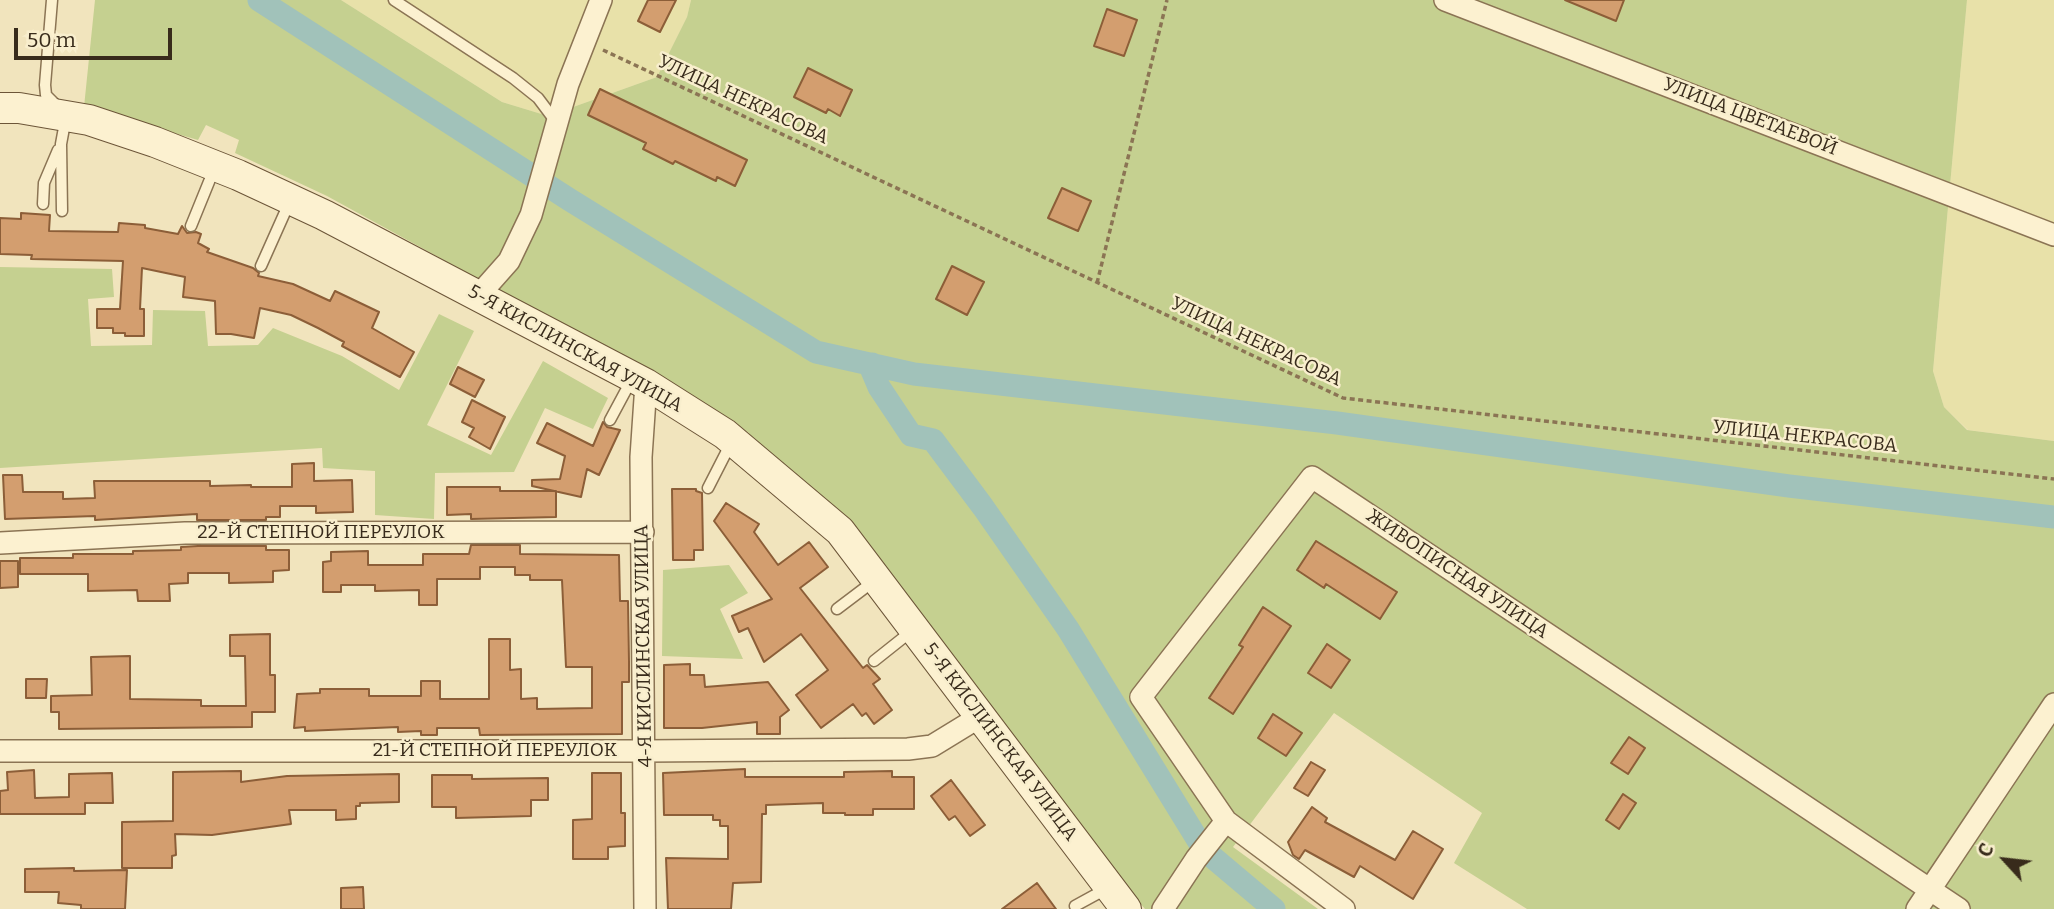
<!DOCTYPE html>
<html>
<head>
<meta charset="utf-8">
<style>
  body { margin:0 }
  #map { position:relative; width:2054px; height:909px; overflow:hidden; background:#f1e4bd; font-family:Bitter,serif }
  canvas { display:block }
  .north { position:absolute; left:1970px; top:825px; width:70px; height:70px; -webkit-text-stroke:5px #f8eecd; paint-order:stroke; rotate:297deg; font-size:19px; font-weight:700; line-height:28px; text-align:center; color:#382b1b }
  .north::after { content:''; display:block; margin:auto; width:24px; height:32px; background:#382b1b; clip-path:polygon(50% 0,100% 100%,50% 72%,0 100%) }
  .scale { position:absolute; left:14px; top:28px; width:158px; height:32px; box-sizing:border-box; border:4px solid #382b1b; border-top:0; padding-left:9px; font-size:21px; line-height:24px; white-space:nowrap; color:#382b1b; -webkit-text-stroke:5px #f8eecd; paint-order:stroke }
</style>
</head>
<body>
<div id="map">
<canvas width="2054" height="909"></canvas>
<div class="north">С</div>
<div class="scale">50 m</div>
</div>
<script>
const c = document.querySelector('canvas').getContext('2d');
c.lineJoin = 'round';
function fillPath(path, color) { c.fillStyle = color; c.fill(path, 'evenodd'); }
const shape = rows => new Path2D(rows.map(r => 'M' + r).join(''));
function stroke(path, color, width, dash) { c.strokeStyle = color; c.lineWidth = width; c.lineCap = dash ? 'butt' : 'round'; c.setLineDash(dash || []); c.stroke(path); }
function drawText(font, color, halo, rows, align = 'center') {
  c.font = font + ' Bitter,serif'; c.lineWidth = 5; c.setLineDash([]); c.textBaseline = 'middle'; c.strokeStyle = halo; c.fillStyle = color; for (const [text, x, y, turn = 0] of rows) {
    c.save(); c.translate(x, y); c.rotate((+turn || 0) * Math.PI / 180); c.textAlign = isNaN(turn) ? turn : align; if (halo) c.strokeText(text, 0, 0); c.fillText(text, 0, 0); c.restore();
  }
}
const farmland = shape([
  [341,0,691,0,687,17,657,77,548,116,502,102],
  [1967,0,2054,0,2054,441,1968,430,1944,407,1933,371]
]);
const green = shape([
  [95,0,341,0,502,102,548,116,657,77,687,17,691,0,1967,0,1933,371,1944,407,1967,430,2054,441,2054,909,1527,909,1454,863,1482,813,1334,713,1233,847,1318,909,1145,909,746,442,749,433,617,355,327,196,235,153,239,140,206,125,198,140,84,107],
  [0,267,112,269,114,297,88,299,91,346,152,345,153,310,205,311,208,346,258,345,273,328,342,356,399,390,439,314,474,331,427,425,491,455,543,361,608,398,593,429,545,408,514,472,435,473,434,519,375,515,375,471,323,468,322,448,0,468],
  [729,565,748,593,720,609,743,659,662,656,663,570]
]);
const canal = shape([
  [259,0,570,200,816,352,914,374,1337,423,1789,486,2054,517],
  [872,364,871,368,879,387,911,435,933,440,983,507,1068,629,1204,850,1274,909]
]);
const building = shape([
  [648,0,676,0,660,32,638,21,648,0],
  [1565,0,1624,0,1616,21,1565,0],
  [1107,9,1137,20,1124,56,1094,46,1107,9],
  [808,68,852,90,840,116,828,109,826,113,794,97,808,68],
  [600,89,747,160,735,186,717,177,716,181,675,161,673,164,643,149,646,143,588,115,600,89],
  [1062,188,1091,201,1078,231,1048,218,1062,188],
  [21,213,50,215,49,231,118,232,119,223,145,225,145,228,178,234,182,226,187,233,196,232,201,234,198,243,209,249,207,252,253,268,259,273,258,276,293,284,330,301,335,291,379,312,372,328,414,352,400,377,342,346,344,342,318,328,291,315,260,308,254,338,231,334,216,334,215,301,183,297,185,277,142,268,140,309,144,309,144,336,125,336,125,333,113,333,113,328,97,328,97,309,120,309,123,261,31,259,32,255,0,254,0,218,21,219,21,213],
  [952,266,984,282,967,315,936,299,952,266],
  [458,367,484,380,475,397,450,384,458,367],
  [472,400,505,417,490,449,469,437,474,428,462,422,472,400],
  [603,422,607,427,620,430,599,475,587,469,581,497,532,486,532,480,560,479,565,456,537,443,547,423,593,446,603,422],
  [314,463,314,481,352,480,353,512,316,513,316,506,280,506,280,517,266,517,266,520,197,520,197,514,95,520,95,516,5,519,3,475,22,475,23,492,63,492,63,499,95,498,94,481,210,481,210,486,251,485,251,487,292,487,292,464,314,463],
  [447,487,500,487,500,491,556,491,556,517,471,519,471,514,447,515,447,487],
  [672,489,696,489,696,491,702,493,703,550,694,550,694,560,673,560,672,489],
  [726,503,759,524,754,532,778,565,809,542,828,567,800,588,863,668,867,665,880,679,873,684,892,710,874,724,866,713,862,716,853,704,821,728,796,695,828,670,801,634,764,662,748,628,739,632,732,616,772,599,714,521,726,503],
  [1316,541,1397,592,1380,619,1326,584,1324,588,1297,570,1316,541],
  [471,545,520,545,520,554,619,555,620,601,628,601,629,662,629,682,622,682,622,734,480,735,479,728,437,728,437,735,421,735,421,731,398,732,398,727,305,731,305,727,294,728,297,694,320,693,320,689,369,689,369,696,421,696,421,681,440,681,440,699,489,699,489,639,510,639,510,670,521,669,521,699,537,698,537,709,592,708,592,667,566,667,562,580,530,580,530,575,515,575,515,567,480,567,480,579,437,579,437,605,419,605,419,590,375,591,375,585,341,585,341,592,323,592,323,562,331,561,331,552,368,551,368,565,423,565,423,554,469,554,471,545],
  [198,546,266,546,266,550,289,550,289,570,273,571,273,582,229,583,229,573,188,573,188,583,169,584,170,601,138,601,137,590,88,591,88,574,20,574,20,558,73,558,73,554,133,554,133,551,181,550,181,547,198,546],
  [0,561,18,561,18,587,0,588,0,561],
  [1263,607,1291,626,1233,714,1209,698,1243,647,1239,645,1263,607],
  [270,634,270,675,275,675,275,712,252,712,252,727,59,729,59,712,51,712,51,696,92,695,91,657,130,656,130,699,201,700,201,706,246,706,245,656,230,656,230,635,270,634],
  [1327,644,1350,660,1331,688,1308,673,1327,644],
  [690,664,690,675,704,675,705,687,768,682,789,710,780,717,780,734,757,734,757,722,702,728,664,728,664,665,690,664],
  [26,679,47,679,46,698,26,698,26,679],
  [1273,714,1302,733,1286,756,1258,738,1273,714],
  [1629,737,1645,748,1628,774,1611,763,1629,737],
  [1311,762,1325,770,1308,796,1294,788,1311,762],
  [745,769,745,777,844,777,844,772,892,771,892,777,914,777,914,809,873,809,873,815,845,815,845,813,823,813,823,803,766,805,766,814,762,814,761,882,733,883,731,909,668,909,666,858,728,859,728,826,720,826,720,820,713,820,713,815,664,815,663,773,745,769],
  [34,770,35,798,69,797,69,774,112,773,113,803,85,803,85,814,0,814,0,791,8,790,7,772,34,770],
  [241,771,241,782,287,776,399,774,399,802,360,803,360,806,356,806,356,819,336,820,336,810,289,810,291,824,212,835,175,834,176,855,172,856,172,868,122,868,122,822,173,821,173,772,241,771],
  [592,773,621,773,621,813,625,813,625,846,608,847,608,859,573,859,573,820,592,819,592,773],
  [432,775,472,775,472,779,548,778,548,800,531,800,531,816,456,818,456,807,432,807,432,775],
  [951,780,985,825,970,836,955,816,949,820,931,796,951,780],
  [1623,794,1636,803,1619,829,1606,820,1623,794],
  [1312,807,1327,818,1325,822,1395,860,1413,831,1443,849,1413,899,1360,866,1354,877,1305,850,1299,859,1293,855,1288,842,1312,807],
  [74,868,74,871,127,870,125,909,81,909,81,905,58,903,59,892,25,892,25,869,74,868],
  [1037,883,1056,909,1002,909,1037,883],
  [363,887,364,909,341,909,341,888,363,887]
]);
const path = shape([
  [603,50,1343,398,2054,479],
  [1097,283,1167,0]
]);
const lane = shape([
  [52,0,45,85,46,95,58,107],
  [394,0,513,78,538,98,556,122],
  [43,204,44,183,58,150],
  [62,211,61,144,66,117],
  [191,226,215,167],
  [261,266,290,201],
  [610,420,632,379],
  [708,488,731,443],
  [837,609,874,581],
  [874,661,913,630],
  [1075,906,1106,889]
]);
const street = shape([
  [1445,0,2054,235],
  [478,296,509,261,531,215,568,84,601,0],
  [0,543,185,533,643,532],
  [0,751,645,751,908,749,932,746,981,716],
  [1226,821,1141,697,1312,477,1959,909],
  [645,909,641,457,646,384],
  [1163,909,1196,859,1226,821,1344,909],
  [1917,909,2054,704]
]);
const secondary = shape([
  [0,108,19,108,89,120,155,142,238,175,324,215,646,384,725,434,840,531,1126,909]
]);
const streetNames = [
  ["УЛИЦА НЕКРАСОВА",743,100,25],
  ["УЛИЦА ЦВЕТАЕВОЙ",1750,117,21],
  ["УЛИЦА НЕКРАСОВА",1256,342,25],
  ["5-Я КИСЛИНСКАЯ УЛИЦА",575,349,29],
  ["УЛИЦА НЕКРАСОВА",1805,437,6],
  ["22-Й СТЕПНОЙ ПЕРЕУЛОК",321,533],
  ["ЖИВОПИСНАЯ УЛИЦА",1457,574,34],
  ["4-Я КИСЛИНСКАЯ УЛИЦА",644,646,-91],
  ["5-Я КИСЛИНСКАЯ УЛИЦА",1000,742,53],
  ["21-Й СТЕПНОЙ ПЕРЕУЛОК",495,751]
];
fillPath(farmland, '#e8e1a9');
fillPath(green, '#c5d090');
stroke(canal, '#a1c2ba', 23);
fillPath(building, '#d39e6f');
stroke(building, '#8c5e38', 2);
stroke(lane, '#8b7454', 13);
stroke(street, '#8b7454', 24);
stroke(secondary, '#6c5538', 32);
stroke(path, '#8b7454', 3.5, [5, 3.5]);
stroke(lane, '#fcf1d0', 10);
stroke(street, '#fcf1d0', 21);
stroke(secondary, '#fcf1d0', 30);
drawText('19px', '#382b1b', '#f8eecd', streetNames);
</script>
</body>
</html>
